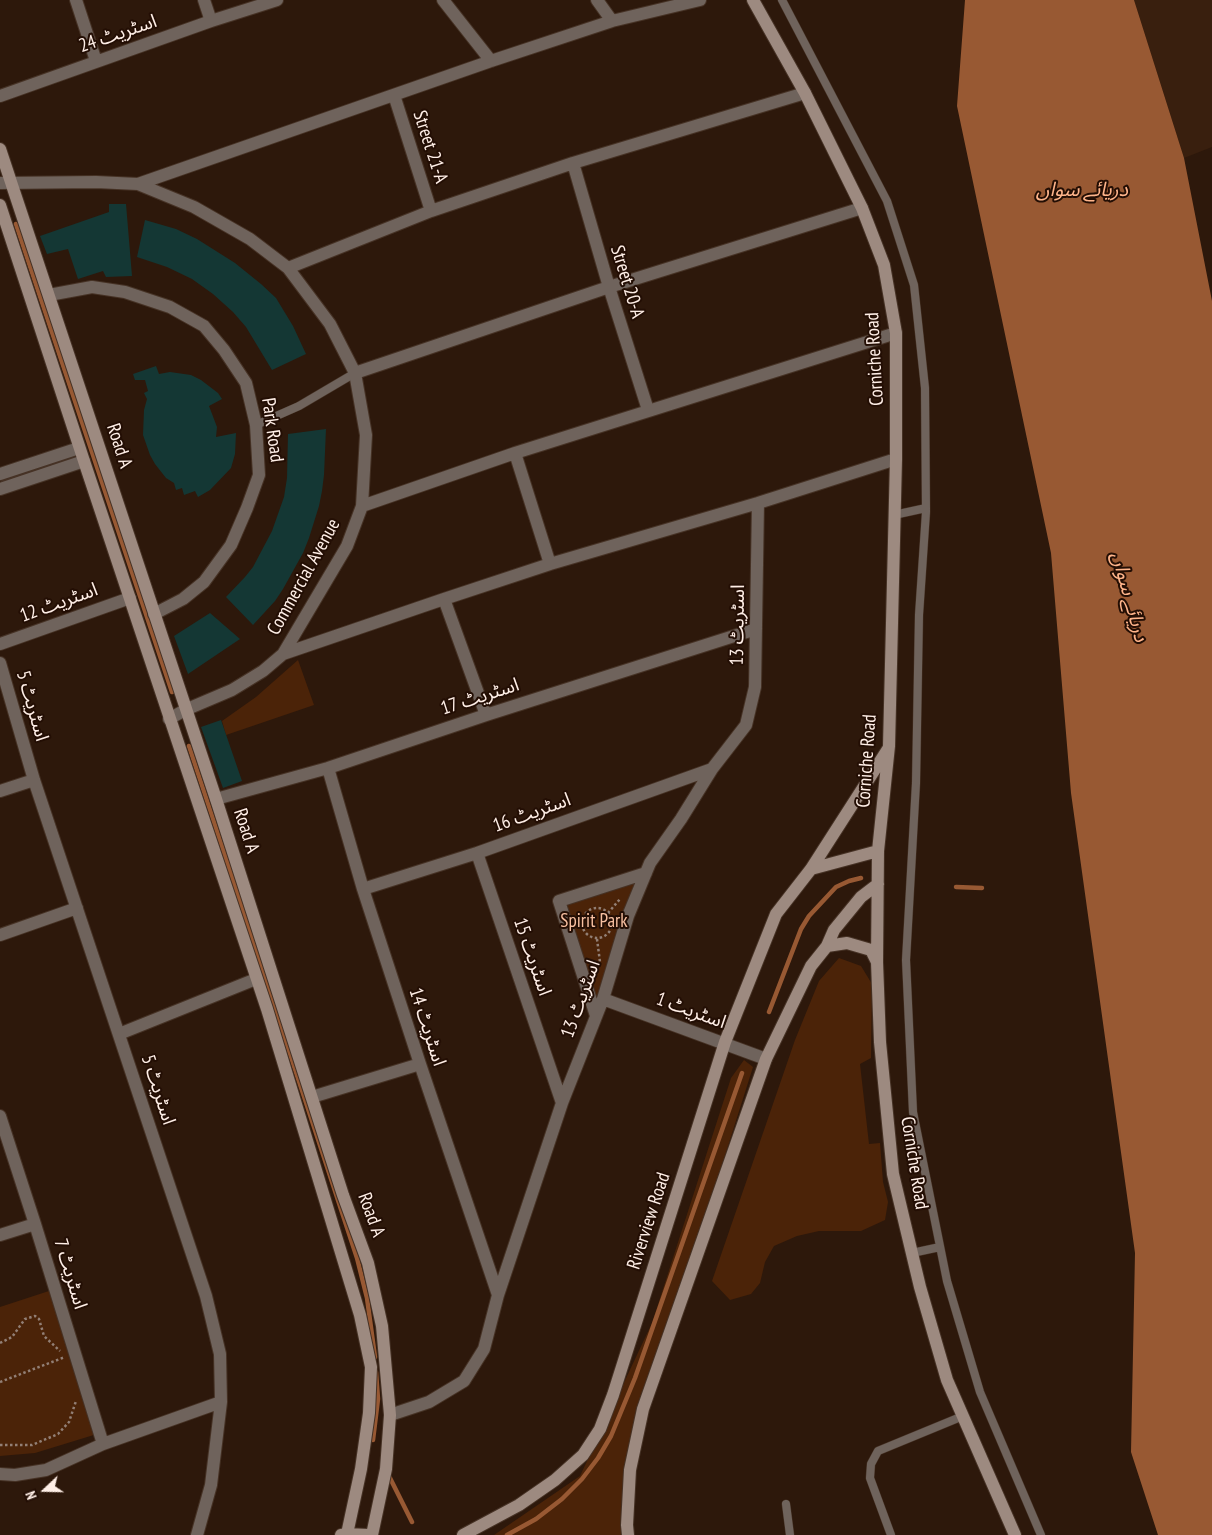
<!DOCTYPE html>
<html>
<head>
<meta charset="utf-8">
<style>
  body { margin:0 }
  #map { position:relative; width:1212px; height:1535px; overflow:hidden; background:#2d180b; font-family:"PT Sans Narrow",sans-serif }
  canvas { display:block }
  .north { position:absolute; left:20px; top:1465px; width:50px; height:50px; -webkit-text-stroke:4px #230e04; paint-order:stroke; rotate:249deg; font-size:14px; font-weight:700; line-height:20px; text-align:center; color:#ffefe7 }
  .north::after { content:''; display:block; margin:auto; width:18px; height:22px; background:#ffefe7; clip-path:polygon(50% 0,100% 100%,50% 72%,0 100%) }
</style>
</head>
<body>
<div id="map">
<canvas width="1212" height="1535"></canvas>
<div class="north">N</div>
</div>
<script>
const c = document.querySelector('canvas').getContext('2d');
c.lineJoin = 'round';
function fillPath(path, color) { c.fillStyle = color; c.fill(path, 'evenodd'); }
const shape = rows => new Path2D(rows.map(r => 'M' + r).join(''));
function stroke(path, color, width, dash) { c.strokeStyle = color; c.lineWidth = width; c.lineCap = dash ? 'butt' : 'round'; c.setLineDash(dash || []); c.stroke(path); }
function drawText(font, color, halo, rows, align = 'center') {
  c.font = font + ' "PT Sans Narrow","Noto Sans Arabic",sans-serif'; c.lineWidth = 4; c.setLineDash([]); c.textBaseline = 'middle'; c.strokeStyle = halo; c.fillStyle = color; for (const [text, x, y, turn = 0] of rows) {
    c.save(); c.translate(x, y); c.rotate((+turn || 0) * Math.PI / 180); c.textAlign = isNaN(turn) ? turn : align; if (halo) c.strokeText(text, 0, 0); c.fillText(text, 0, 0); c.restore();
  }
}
const built = shape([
  [1134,0,1212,0,1212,147,1184,158]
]);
const green = shape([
  [298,660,314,705,226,735,222,721,256,697],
  [636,879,595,1012,560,906],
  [839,958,861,966,872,984,871,1058,860,1064,869,1144,880,1143,883,1182,888,1202,885,1220,861,1231,819,1231,797,1236,774,1246,765,1262,760,1283,751,1294,730,1300,712,1281,795,1040,819,981],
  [744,1060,753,1067,666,1342,622,1495,624,1535,494,1535,580,1476,652,1323,731,1078],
  [52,1290,97,1434,35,1453,0,1456,0,1307]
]);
const water = shape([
  [965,0,1134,0,1184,158,1212,301,1212,1535,1158,1535,1131,1452,1135,1253,1071,793,1051,553,957,106]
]);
const stream = shape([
  [16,224,172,692],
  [189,746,357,1258,367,1298,375,1357],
  [956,887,982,888],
  [769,1012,801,929,809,916,836,887,849,881,861,878],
  [373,1440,378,1399,376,1372],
  [390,1478,412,1522],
  [507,1535,536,1519,562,1499,582,1479,598,1458,611,1436,635,1378,742,1073]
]);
const building = shape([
  [109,204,126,204,132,276,106,277,103,271,78,279,68,249,47,254,40,236,109,212],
  [145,220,176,229,197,239,235,263,261,284,276,298,293,326,306,354,272,370,246,327,233,312,213,294,192,279,167,267,137,257],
  [156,366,159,374,170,372,191,375,201,380,218,393,222,399,209,406,217,427,216,437,236,433,235,454,231,468,210,490,198,497,195,491,184,495,182,488,176,490,174,483,166,478,155,464,150,455,143,435,144,410,147,399,144,393,148,391,145,380,135,380,133,374],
  [326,429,324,475,322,491,319,506,309,538,303,553,283,589,275,601,253,625,226,597,245,577,253,567,272,531,284,497,287,478,288,434],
  [210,613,240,639,188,674,174,636],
  [221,720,242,781,223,788,201,727]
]);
const path = shape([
  '582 923a15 15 0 1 1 30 0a15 15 0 1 1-30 0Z',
  [608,913,620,899],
  [597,939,600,962],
  [0,1343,12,1337,25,1319,35,1316,39,1319,44,1336,60,1351],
  [0,1382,65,1357],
  [0,1445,32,1445,58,1434,69,1422,76,1401]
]);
const lane = shape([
  [782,0,887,201,914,285,925,388,926,512,919,615,916,783,906,960,913,1112,947,1281,980,1392,1041,1535],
  [256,425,299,406,355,373],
  [894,515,926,508],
  [912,1253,940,1247],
  [786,1504,790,1535],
  [891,1535,870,1478,871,1464,878,1451,963,1416]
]);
const street = shape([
  [76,0,96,61],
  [204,0,211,21],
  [443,0,491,61],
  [597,0,612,21],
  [394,95,431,211],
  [0,96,211,21,277,0],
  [573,163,609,287,648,410],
  [0,183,96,182,138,184,194,207,250,239,288,268,330,324,355,373,366,435,362,506,347,546,283,654,263,671,232,690,185,710,169,719],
  [138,184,491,61,612,21,700,0],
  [288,268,431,211,573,163,805,93],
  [49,295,92,287,125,292,170,307,204,326,224,350,246,383,256,425,259,475,247,508,231,545,204,582,183,599,154,614],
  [355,373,609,287,862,208],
  [515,453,550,564],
  [0,474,79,448],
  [0,489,84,461],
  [362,506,515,453,896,333],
  [444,599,486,715],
  [0,644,130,598],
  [283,654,444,599,550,564,758,503,896,459],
  [0,663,34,780,206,1296,220,1354,221,1402,211,1485,197,1535],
  [328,768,363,889,420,1064,498,1295],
  [0,791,34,780],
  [216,799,328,768,486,715,756,629],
  [477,853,562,1103],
  [363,889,477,853,712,769],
  [0,935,77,908],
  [603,999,766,1059],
  [596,1016,559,901,646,873],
  [119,1034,256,979],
  [312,1097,420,1064],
  [0,1116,35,1224,103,1444],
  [0,1235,35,1224],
  [390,1415,429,1402,464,1381,484,1349,498,1295,562,1103,603,999,628,916,650,863,681,819,712,769,746,725,755,687,758,503],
  [0,1474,15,1475,46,1470,103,1444,221,1402]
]);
const secondary = shape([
  [753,0,805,93,862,208,884,265,896,333,896,459,889,746,878,851,877,962,880,1042,893,1174,920,1287,947,1380,1015,1535],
  [0,149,216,799,343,1195,368,1263,382,1326,390,1415,386,1469,372,1535],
  [0,205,84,461,267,1009,360,1315,371,1367,369,1413,361,1469,347,1534],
  [811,869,878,851],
  [827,946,847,943,871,950,877,962],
  [341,1535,347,1534,368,1535],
  [463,1535,519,1505,555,1480,583,1455,600,1429,613,1395,725,1042,776,914,811,869,888,749],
  [628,1535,627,1525,630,1470,643,1409,766,1059,811,966,827,946,834,930,861,897,878,884]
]);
const streetNames = [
  ["اسٹریٹ 24",118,34,-19],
  ["Street 21-A",430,147,72],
  ["Street 20-A",627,282,73],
  ["Corniche Road",875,359,-93],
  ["Park Road",272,430,82],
  ["Road A",119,446,72],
  ["Commercial Avenue",304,577,-61],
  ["اسٹریٹ 12",59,603,-20],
  ["اسٹریٹ 13",738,625,-89],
  ["اسٹریٹ 17",480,697,-18],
  ["اسٹریٹ 5",32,706,74],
  ["Corniche Road",867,761,-86],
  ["اسٹریٹ 16",532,813,-20],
  ["Road A",246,831,72],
  ["اسٹریٹ 15",532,957,71],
  ["اسٹریٹ 13",581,999,-70],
  ["اسٹریٹ 1",691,1011,20],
  ["اسٹریٹ 14",427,1027,72],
  ["اسٹریٹ 5",158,1090,72],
  ["Corniche Road",914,1163,81],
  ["Road A",371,1215,70],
  ["Riverview Road",649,1221,-72],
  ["اسٹریٹ 7",70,1274,73]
];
const parkNames = [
  ["Spirit Park",594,922]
];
const waterNames = [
  ["دریائے سواں",1082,190],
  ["دریائے سواں",1129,597,75]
];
fillPath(built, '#391f0e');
fillPath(green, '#4b2308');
fillPath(water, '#985933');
stroke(stream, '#985933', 4.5);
fillPath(building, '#143734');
stroke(lane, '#463225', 9);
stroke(street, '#463225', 14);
stroke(secondary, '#463225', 14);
stroke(path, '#927f75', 2.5, [2.5, 2.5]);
stroke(lane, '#6f635c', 8);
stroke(street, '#6f635c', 12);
stroke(secondary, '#9d8a80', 12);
drawText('19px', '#ffefe7', '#230e04', streetNames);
drawText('19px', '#f8c0a1', '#230e04', parkNames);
drawText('italic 20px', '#ffb58b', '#230e04', waterNames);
</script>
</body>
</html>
